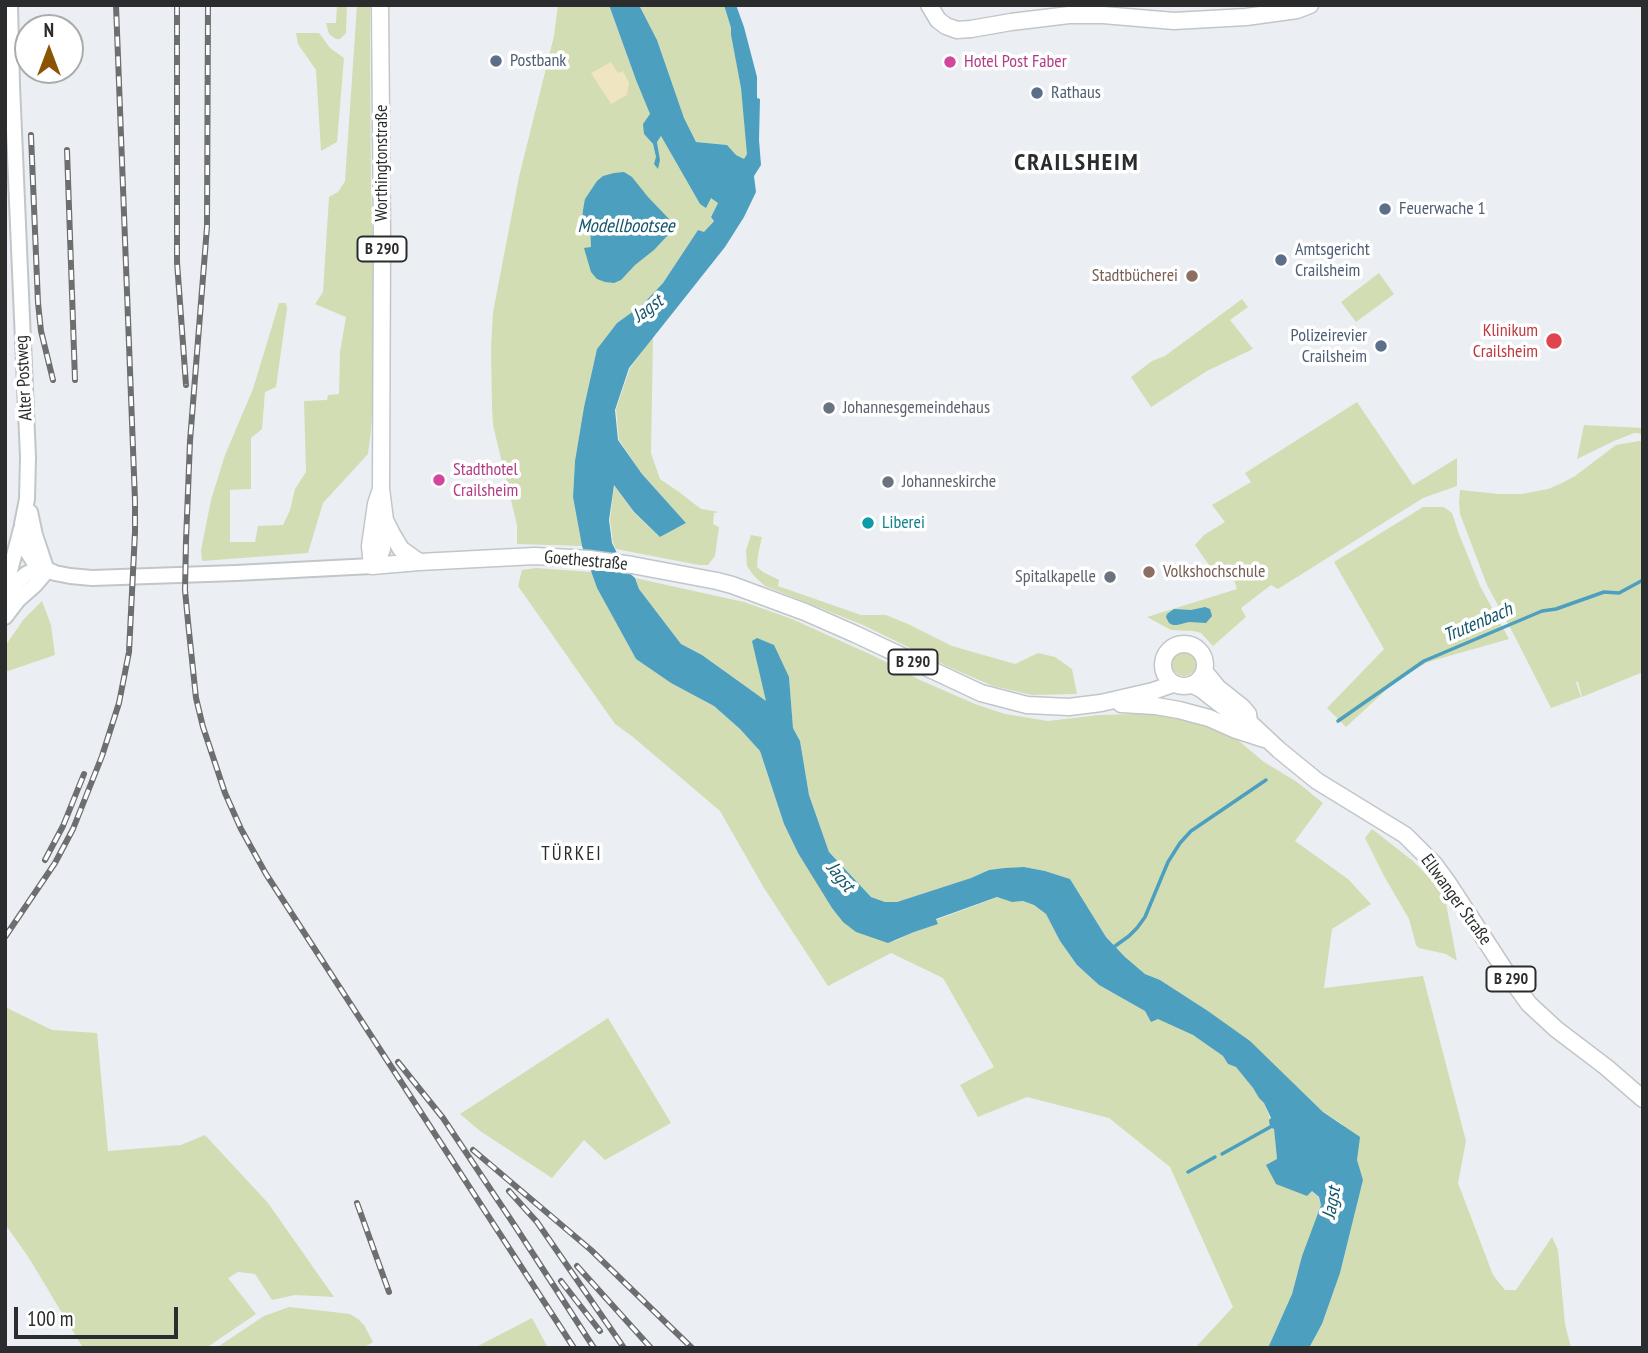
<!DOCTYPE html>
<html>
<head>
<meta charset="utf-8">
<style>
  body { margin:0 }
  #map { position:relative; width:1648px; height:1353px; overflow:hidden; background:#ebeff3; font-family:"PT Sans Narrow",sans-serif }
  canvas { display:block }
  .frame { position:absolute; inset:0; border:7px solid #2a2c2d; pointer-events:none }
  .north { position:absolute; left:14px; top:14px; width:70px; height:70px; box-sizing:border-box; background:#fff; border:2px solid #aaabab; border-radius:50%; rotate:0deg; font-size:19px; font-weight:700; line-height:28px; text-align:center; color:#2a2c2d }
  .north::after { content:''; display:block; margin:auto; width:24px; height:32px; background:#8a5404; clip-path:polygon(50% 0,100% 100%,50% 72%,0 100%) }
  .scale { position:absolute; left:14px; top:1307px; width:164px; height:32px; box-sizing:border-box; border:4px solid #2a2c2d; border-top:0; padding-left:9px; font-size:21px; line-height:24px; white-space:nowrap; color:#2a2c2d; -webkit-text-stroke:5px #fff; paint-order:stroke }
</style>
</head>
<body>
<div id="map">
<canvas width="1648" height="1353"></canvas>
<div class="frame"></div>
<div class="north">N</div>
<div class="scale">100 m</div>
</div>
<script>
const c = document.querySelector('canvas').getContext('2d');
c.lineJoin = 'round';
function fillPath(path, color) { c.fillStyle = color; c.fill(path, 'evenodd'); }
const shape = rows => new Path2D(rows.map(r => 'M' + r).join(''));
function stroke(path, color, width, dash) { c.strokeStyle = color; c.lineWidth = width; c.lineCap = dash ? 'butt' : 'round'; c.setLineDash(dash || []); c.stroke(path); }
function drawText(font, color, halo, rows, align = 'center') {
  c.font = font + ' "PT Sans Narrow",sans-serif'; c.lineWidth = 7; c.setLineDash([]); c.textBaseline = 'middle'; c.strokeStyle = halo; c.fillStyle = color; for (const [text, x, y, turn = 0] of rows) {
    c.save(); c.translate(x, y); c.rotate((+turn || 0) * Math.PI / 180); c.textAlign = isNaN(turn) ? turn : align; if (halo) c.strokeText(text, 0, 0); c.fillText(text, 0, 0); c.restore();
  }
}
const green = shape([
  [337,5,347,5,346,33,340,39,336,39,329,34,326,23,336,23],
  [357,5,370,5,370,41,371,187,376,342,371,430,368,454,323,503,308,553,202,561,201,550,211,500,225,455,253,389,279,303,286,303,287,309,276,387,265,392,262,429,251,438,251,489,230,490,230,542,255,542,258,526,283,525,290,510,295,489,306,472,304,401,327,400,328,395,339,394,340,352,346,317,315,304,323,292,329,197,338,192,345,181],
  [558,5,609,5,636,80,650,114,644,134,653,144,656,157,659,153,657,142,661,136,700,204,711,197,718,203,711,217,714,220,704,233,698,230,663,283,642,305,617,323,597,349,584,407,575,461,573,497,582,546,517,544,517,525,493,425,492,408,491,348,493,312,519,177,554,36],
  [639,5,724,5,731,28,731,35,741,87,747,147,747,154,744,160,736,155,727,145,696,142,684,118,657,40],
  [296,33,319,33,330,48,344,58,337,142,321,151,316,70,298,44],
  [1379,273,1394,294,1356,322,1341,302],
  [1242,299,1248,307,1230,320,1253,349,1207,371,1151,407,1131,377,1152,361,1165,356],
  [653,337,651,453,660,479,679,492,701,509,719,512,714,513,713,524,719,527,715,556,708,565,699,565,616,549,613,543,610,520,614,485,634,513,660,537,686,523,642,474,619,440,616,409,630,368],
  [1357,402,1413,485,1457,458,1457,486,1423,498,1278,589,1271,585,1241,608,1246,617,1213,646,1201,633,1193,631,1171,630,1147,617,1237,589,1231,570,1215,574,1195,545,1204,535,1225,522,1212,505,1251,482,1245,473],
  [1584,425,1643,428,1643,434,1634,433,1614,441,1577,459],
  [1639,441,1643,442,1643,672,1582,697,1578,682,1576,682,1581,697,1551,708,1515,637,1487,585,1460,514,1459,502,1460,490,1499,494,1522,494,1548,489,1562,483,1575,476,1616,445],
  [1423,507,1444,507,1452,513,1459,534,1480,586,1509,639,1428,662,1400,677,1346,727,1327,708,1384,649,1334,562],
  [751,535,762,537,758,555,757,567,763,572,779,580,778,586,861,615,886,615,908,624,952,646,1015,664,1038,653,1055,657,1072,669,1077,694,1032,695,993,686,951,668,863,625,765,586,754,576,747,566,746,550],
  [536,568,591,572,597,588,636,659,671,683,714,706,740,729,760,751,784,824,798,853,815,878,895,941,914,932,938,924,936,920,998,897,1012,902,1023,901,1034,905,1046,914,1060,941,1077,965,1099,985,1145,1011,1151,1021,1158,1018,1193,1035,1223,1056,1228,1064,1236,1067,1253,1088,1259,1098,1264,1103,1274,1129,1277,1159,1293,1190,1307,1196,1312,1191,1319,1198,1321,1205,1302,1256,1292,1294,1268,1348,1195,1348,1233,1307,1170,1167,1109,1118,1027,1097,978,1117,960,1085,994,1067,943,978,891,953,828,986,764,888,720,811,633,737,615,724,518,586,522,570],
  [635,578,744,602,792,619,874,656,920,680,975,704,1005,714,1048,721,1099,715,1134,714,1170,714,1196,719,1239,741,1264,762,1297,782,1323,803,1295,841,1348,879,1371,904,1332,929,1324,988,1423,976,1466,1141,1458,1183,1493,1275,1505,1290,1516,1290,1552,1237,1558,1250,1565,1324,1571,1348,1309,1348,1322,1324,1340,1273,1363,1180,1342,1124,1323,1112,1249,1041,1208,1011,1160,980,1145,974,1125,957,1106,937,1070,879,1045,871,1024,867,989,870,971,878,897,902,885,902,871,897,829,852,809,795,800,741,793,728,789,677,767,702,702,655,681,644,639,589],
  [42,601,51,625,55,655,5,672,5,646,24,619],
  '1172 664a12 12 0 1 1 24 0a12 12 0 1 1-24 0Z',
  [1372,829,1413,861,1444,893,1457,961,1446,954,1419,948,1416,945,1409,919,1384,876,1365,838],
  [5,1007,52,1030,97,1033,108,1151,181,1145,205,1135,268,1203,334,1297,295,1295,272,1300,255,1274,238,1272,228,1278,256,1314,206,1348,83,1348,29,1258,5,1224],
  [608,1018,671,1123,605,1160,584,1140,552,1178,480,1131,460,1114],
  [289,1307,350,1314,358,1319,364,1325,373,1342,363,1348,216,1348,264,1316],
  [532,1318,548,1348,474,1348]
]);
const sand = shape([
  [611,62,618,73,623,71,629,83,627,95,611,104,591,73]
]);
const water = shape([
  [609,5,639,5,657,40,684,118,696,142,727,145,736,155,744,159,747,154,741,88,731,35,731,28,724,5,736,5,744,27,757,77,757,98,760,99,759,140,761,165,754,176,756,192,744,217,725,247,629,368,615,410,618,440,642,474,686,523,660,537,634,512,614,485,609,520,612,543,625,569,635,578,639,589,681,644,702,655,766,701,752,641,757,638,774,645,789,677,793,728,800,741,809,795,829,852,871,897,885,902,897,902,971,878,989,870,1005,868,1024,867,1045,871,1070,879,1106,937,1125,957,1145,974,1160,980,1208,1011,1250,1041,1323,1112,1360,1137,1357,1160,1363,1180,1340,1273,1322,1324,1309,1348,1268,1348,1292,1294,1302,1256,1321,1205,1319,1197,1312,1191,1307,1196,1276,1184,1266,1165,1277,1159,1274,1129,1270,1127,1269,1120,1271,1118,1264,1103,1259,1098,1253,1088,1236,1067,1228,1064,1223,1056,1193,1035,1158,1019,1151,1022,1145,1011,1099,985,1077,965,1060,941,1046,914,1034,905,1023,901,1012,902,997,897,936,919,938,924,914,932,888,943,856,932,843,922,832,908,798,853,784,824,760,751,740,729,714,706,671,683,636,659,597,588,582,546,573,497,575,461,584,407,597,349,617,323,642,305,663,283,698,230,704,232,714,221,711,217,718,203,711,198,706,208,700,204,661,136,657,142,660,160,658,169,654,164,656,157,653,144,644,134,643,124,650,114,636,80],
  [624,172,632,177,648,197,669,219,671,226,667,236,654,250,635,265,621,280,614,283,605,282,597,279,591,272,584,248,591,247,590,220,582,220,583,210,585,199,597,181,603,176,614,173],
  [1205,607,1210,609,1212,616,1206,623,1189,622,1177,625,1173,625,1169,623,1166,617,1167,614,1174,609,1191,610]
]);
const stream = shape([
  [1338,721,1424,661,1542,611,1556,609,1604,592,1619,593,1643,580],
  [1111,949,1129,936,1137,928,1145,917,1168,862,1180,843,1191,831,1266,780],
  [1222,1154,1272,1126],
  [1188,1172,1215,1157]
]);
const secondary = shape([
  [10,5,12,85,28,457,27,499,22,524,28,553,35,564,55,573,70,576,92,578,236,573,372,566,380,557,383,549,385,520],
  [30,512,35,535,47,571],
  [5,590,21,529],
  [6,596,17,582,26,574,32,571,47,571],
  [5,617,18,600,35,585,47,571]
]);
const primary = shape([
  [380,5,382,239,381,489,385,520,392,534,401,549,419,562],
  [929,5,938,20,946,26,957,30,971,29,1011,22,1069,15,1103,15,1174,21,1246,17,1297,10,1310,5],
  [381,489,376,504,370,546,372,566,419,562,535,556,589,559,632,565,717,581,732,585,805,612,855,634,981,693,1027,705,1069,707,1101,703,1153,691,1173,684],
  '1163 665a21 21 0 1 1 42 0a21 21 0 1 1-42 0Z',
  [1205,672,1218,688,1242,707,1248,714,1249,722],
  [1193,685,1201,689,1233,714,1249,722,1279,750,1317,781,1405,835,1434,864,1448,883,1508,975,1529,1004,1556,1029,1606,1067,1643,1099],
  [1121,704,1156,706,1179,710,1209,718,1236,730,1264,739]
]);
const rail = shape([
  [177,5,177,262,186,385],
  [208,5,207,227,190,441,186,541,185,590,188,622,196,698,203,727,225,793,241,829,266,874,574,1348],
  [31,135,38,303,41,331,53,380],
  [67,150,75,380],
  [45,860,63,826,84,774],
  [5,937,55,863,73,829,102,756,119,703,129,652,135,532,135,501,116,5],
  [398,1062,443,1118,515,1226,594,1348],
  [473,1150,591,1250,692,1348],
  [509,1191,537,1222,624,1348],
  [357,1203,389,1292],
  [577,1266,651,1348],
  [561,1281,600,1331]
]);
const markers = [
  [496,61,7,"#5c6f8a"],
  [950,62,7,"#d1479c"],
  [1037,93,7,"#5c6f8a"],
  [1385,209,7,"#5c6f8a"],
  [1281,260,7,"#5c6f8a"],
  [1192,276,7,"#8d6e63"],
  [1554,341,9,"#e0444e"],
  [1381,346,7,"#5c6f8a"],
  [829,408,7,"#6b7280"],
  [439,480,7,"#d1479c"],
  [888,482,7,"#6b7280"],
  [868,523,7,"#0f9aa8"],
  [1149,572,7,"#8d6e63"],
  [1110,577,7,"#6b7280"]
];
const shields = [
  [382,249,49],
  [913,662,49],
  [1511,979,49]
];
const shieldNames = [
  ["B 290",382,249],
  ["B 290",913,662],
  ["B 290",1511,979]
];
const serviceNames = [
  ["Postbank",510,61],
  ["Rathaus",1051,93],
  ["Feuerwache 1",1399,209],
  ["Amtsgericht",1295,250],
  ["Crailsheim",1295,271],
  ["Polizeirevier",1367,336,"right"],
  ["Crailsheim",1367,357,"right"]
];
const hotelNames = [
  ["Hotel Post Faber",964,62],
  ["Stadthotel",453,470],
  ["Crailsheim",453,491]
];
const streetNames = [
  ["Worthingtonstraße",382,163,-90],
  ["Alter Postweg",24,378,-93],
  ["Goethestraße",586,561,5],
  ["Ellwanger Straße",1456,900,54]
];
const educationNames = [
  ["Stadtbücherei",1178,276],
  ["Volkshochschule",1163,572,"left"]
];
const healthNames = [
  ["Klinikum",1538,331],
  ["Crailsheim",1538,352]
];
const worshipNames = [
  ["Johannesgemeindehaus",843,408],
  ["Johanneskirche",902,482],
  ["Spitalkapelle",1096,577,"right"]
];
const cultureNames = [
  ["Liberei",882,523]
];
const waterNames = [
  ["Modellbootsee",626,227],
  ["Jagst",648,309,-36],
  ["Trutenbach",1478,623,-23],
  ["Jagst",840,877,51],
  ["Jagst",1332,1203,-80]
];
const neighbourhoodNames = [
  ["TÜRKEI",572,855]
];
const districtNames = [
  ["CRAILSHEIM",1077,163]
];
fillPath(green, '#d2ddb3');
fillPath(sand, '#efe5c0');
fillPath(water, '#4c9fbe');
stroke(stream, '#4c9fbe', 3.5);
stroke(secondary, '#c1c6c9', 18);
stroke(primary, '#c1c6c9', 19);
stroke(secondary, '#fff', 14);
stroke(primary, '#fff', 16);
stroke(rail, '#6c6e70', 6);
stroke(rail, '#fff', 3.5, [10]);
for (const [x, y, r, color] of markers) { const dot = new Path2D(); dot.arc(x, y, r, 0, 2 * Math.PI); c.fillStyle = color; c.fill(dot); stroke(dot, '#fff', 2.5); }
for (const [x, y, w] of shields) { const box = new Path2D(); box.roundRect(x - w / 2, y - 12.5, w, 25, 5); c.fillStyle = '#fff'; c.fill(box); stroke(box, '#2a2c2d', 2); }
drawText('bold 16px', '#2a2c2d', null, shieldNames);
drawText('18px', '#4e5e75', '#fff', serviceNames, 'left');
drawText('18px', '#b23c85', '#fff', hotelNames, 'left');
drawText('18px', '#2a2c2d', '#fff', streetNames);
drawText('18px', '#785e54', '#fff', educationNames, 'right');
drawText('18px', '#be3a42', '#fff', healthNames, 'right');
drawText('18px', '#5b616d', '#fff', worshipNames, 'left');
drawText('18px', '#0d838f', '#fff', cultureNames, 'left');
drawText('italic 19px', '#13566c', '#fff', waterNames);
c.letterSpacing = '2px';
drawText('19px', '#2a2c2d', '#fff', neighbourhoodNames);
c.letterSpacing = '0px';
c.letterSpacing = '2px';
drawText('bold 24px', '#2a2c2d', '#fff', districtNames);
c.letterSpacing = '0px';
</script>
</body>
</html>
